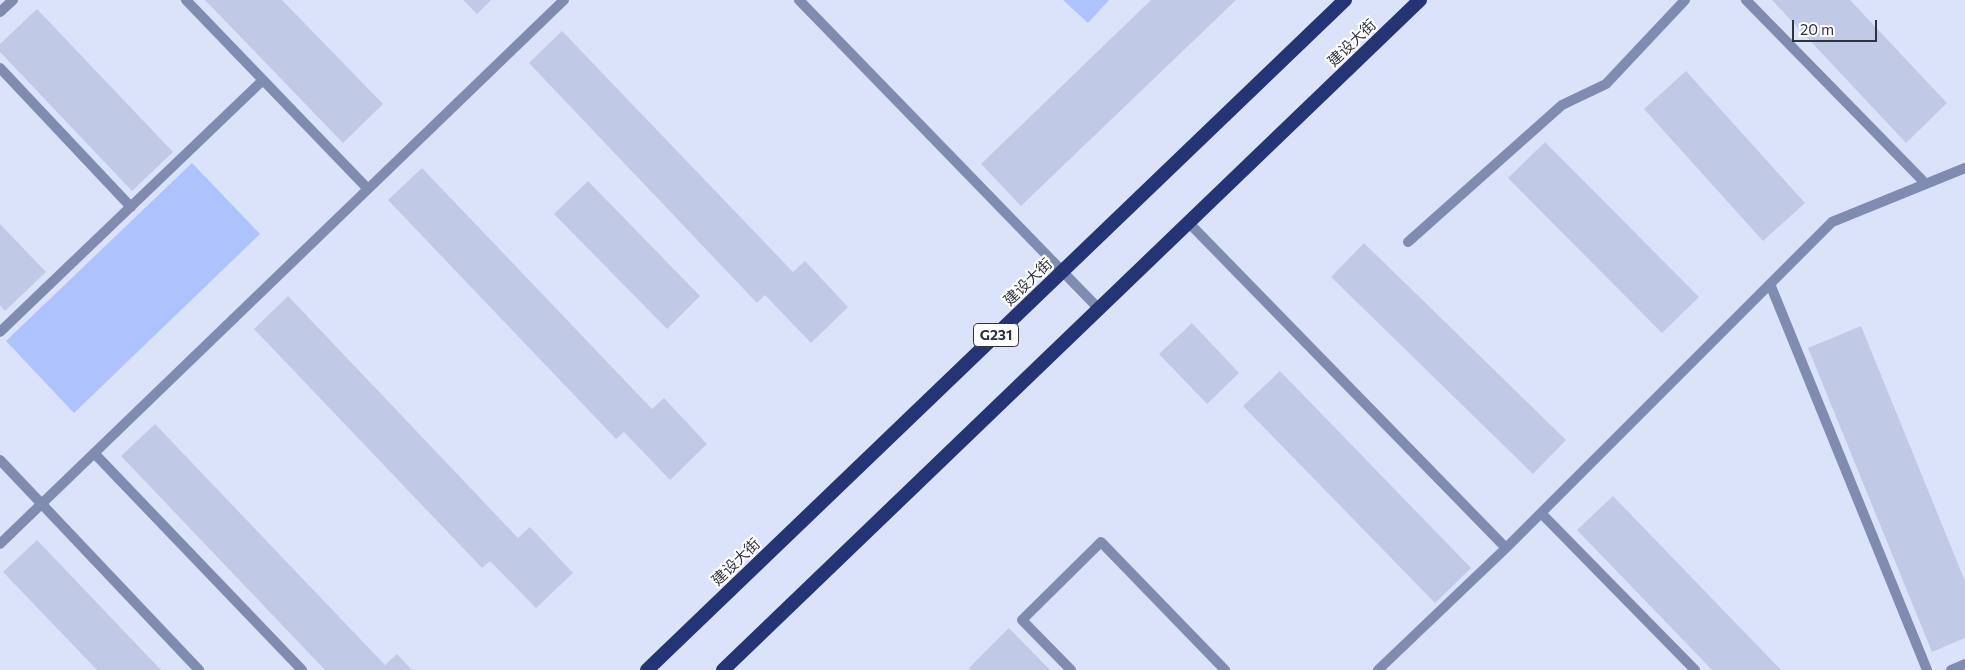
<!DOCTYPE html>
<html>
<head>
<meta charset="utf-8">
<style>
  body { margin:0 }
  #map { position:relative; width:1965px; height:670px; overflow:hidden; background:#dbe3fb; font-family:Commissioner,sans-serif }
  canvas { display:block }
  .scale { position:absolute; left:1792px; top:20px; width:85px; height:22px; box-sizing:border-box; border:2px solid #2f333e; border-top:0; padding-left:6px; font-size:15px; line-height:18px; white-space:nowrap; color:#2f333e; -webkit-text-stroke:4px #fff; paint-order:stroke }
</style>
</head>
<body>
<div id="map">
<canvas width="1965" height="670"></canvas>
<div class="scale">20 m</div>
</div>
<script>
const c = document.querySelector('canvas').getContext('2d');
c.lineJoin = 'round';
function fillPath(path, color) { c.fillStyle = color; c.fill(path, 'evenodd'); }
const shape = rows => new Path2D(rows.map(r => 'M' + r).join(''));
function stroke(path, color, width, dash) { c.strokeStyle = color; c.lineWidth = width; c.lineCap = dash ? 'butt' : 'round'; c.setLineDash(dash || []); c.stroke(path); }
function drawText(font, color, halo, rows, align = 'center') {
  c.font = font + ' Commissioner,"Noto Sans SC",sans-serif'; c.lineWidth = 4.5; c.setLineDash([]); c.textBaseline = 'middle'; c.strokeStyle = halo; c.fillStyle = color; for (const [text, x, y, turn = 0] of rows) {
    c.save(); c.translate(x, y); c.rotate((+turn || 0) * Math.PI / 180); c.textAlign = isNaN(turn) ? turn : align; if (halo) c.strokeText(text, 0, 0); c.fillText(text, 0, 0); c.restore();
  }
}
const green = shape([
  [1063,0,1109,0,1088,23],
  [192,163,260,234,74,413,6,341]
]);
const building = shape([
  [205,0,282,0,383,104,343,143],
  [463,0,491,0,477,14],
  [1151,0,1236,0,1021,206,981,164],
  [1772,0,1850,0,1947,103,1906,143],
  [37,9,173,152,132,191,0,52,0,44],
  [562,31,793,272,805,261,848,307,811,343,765,295,757,303,529,63],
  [1686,71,1805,203,1763,241,1644,109],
  [1545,142,1699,297,1662,333,1508,178],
  [422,168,652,409,664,398,707,444,670,480,624,432,616,439,388,200],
  [588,181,700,296,667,329,554,214],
  [0,224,46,272,5,311,0,305],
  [1364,243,1566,440,1533,474,1331,277],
  [288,296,518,538,530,527,573,573,536,608,490,561,482,568,254,329],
  [1192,323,1239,373,1207,404,1159,354],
  [1861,326,1965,581,1965,638,1932,652,1808,348],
  [1280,371,1471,568,1435,603,1243,406],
  [155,424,385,665,397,654,412,670,325,670,121,456],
  [1613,496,1781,670,1712,670,1577,530],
  [37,540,161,670,97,670,3,572],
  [1009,628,1050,670,971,670,969,668]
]);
const minor = shape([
  [186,0,368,189],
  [799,0,1099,309],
  [1746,0,1926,184],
  [0,12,13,0],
  [0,68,131,207],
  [1189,223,1506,548,1832,222,1965,168],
  [1408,242,1562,105,1606,84,1685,0],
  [1770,284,1927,670],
  [0,332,263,80],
  [94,453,302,670],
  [0,460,199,670],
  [1541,513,1695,670],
  [0,544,564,0],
  [1071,670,1022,620,1101,542,1225,670],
  [1378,670,1506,548],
  [1951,670,1965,664]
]);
const trunk = shape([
  [647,670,1345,0],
  [723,670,1420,0]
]);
const shields = [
  [996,335,45]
];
const shieldNames = [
  ["G231",996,335]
];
const streetNames = [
  ["建设大街",1352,43,-44],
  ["建设大街",1028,282,-44],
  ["建设大街",736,562,-44]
];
fillPath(green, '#adc2ff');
fillPath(building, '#c0cae7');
stroke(minor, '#7f8caf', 10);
stroke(trunk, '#253474', 14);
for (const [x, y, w] of shields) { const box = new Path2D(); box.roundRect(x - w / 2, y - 11.5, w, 23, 4); c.fillStyle = '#fff'; c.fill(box); stroke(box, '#2f333e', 1); }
drawText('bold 14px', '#2f333e', null, shieldNames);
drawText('15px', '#2f333e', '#fff', streetNames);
</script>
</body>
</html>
